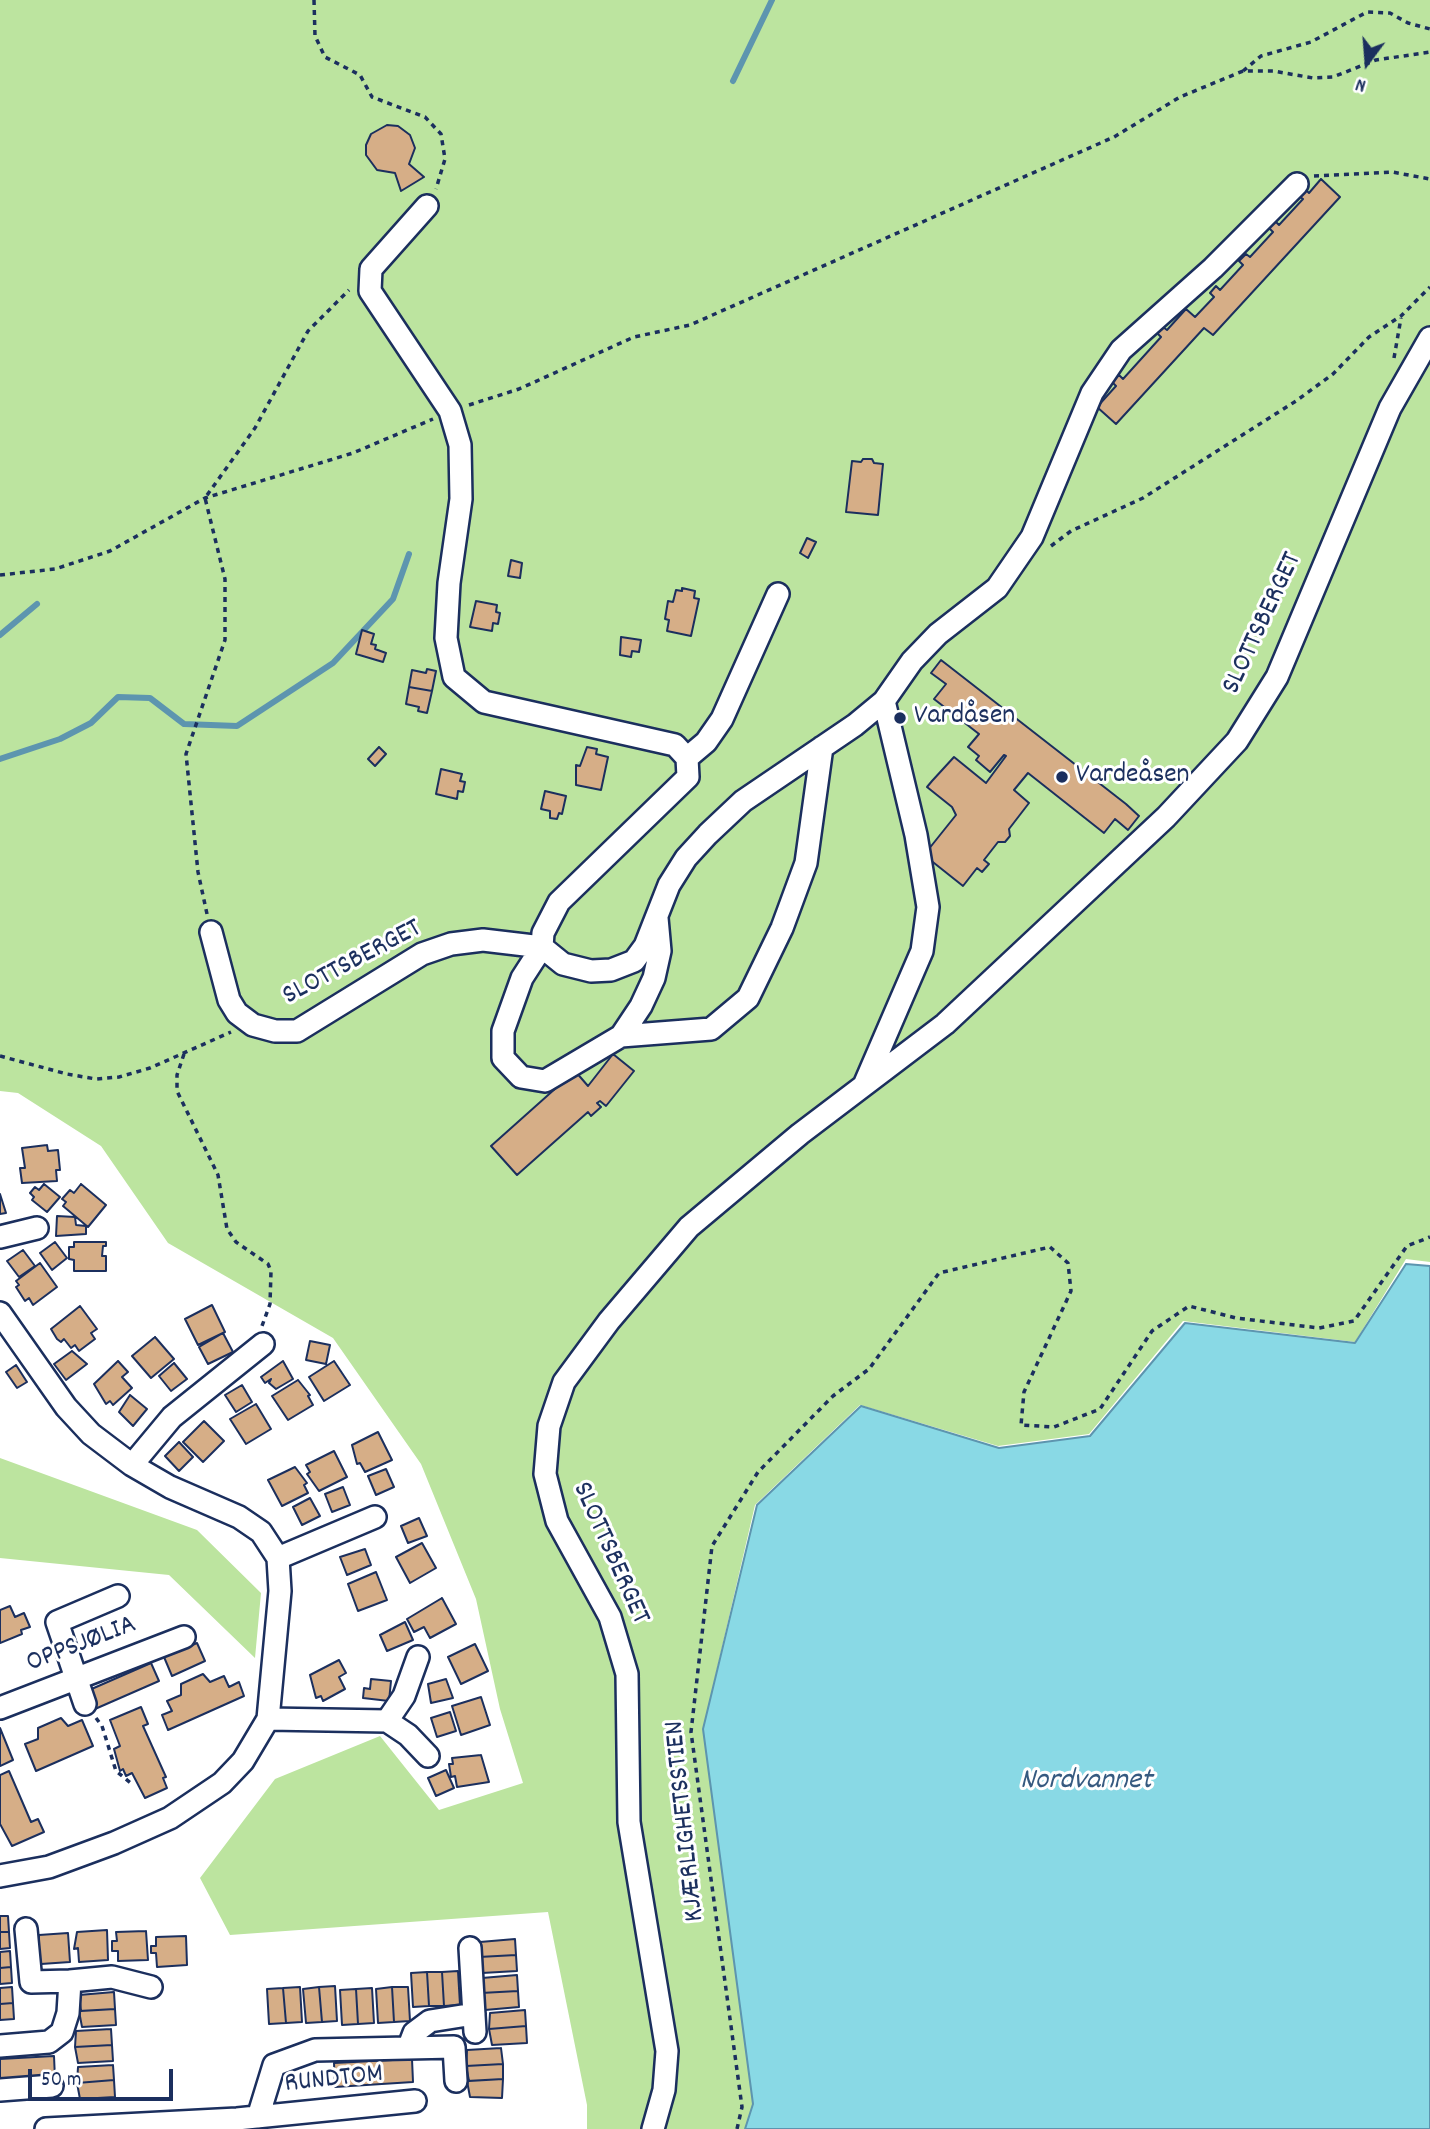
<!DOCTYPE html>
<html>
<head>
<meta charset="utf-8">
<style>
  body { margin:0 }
  #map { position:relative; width:1430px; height:2129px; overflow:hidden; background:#fff; font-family:Dekko,sans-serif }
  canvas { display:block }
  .north { position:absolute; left:1332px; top:28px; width:70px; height:70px; -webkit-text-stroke:5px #fff; paint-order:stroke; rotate:196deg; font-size:19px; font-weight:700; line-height:28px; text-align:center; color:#1b2f5e }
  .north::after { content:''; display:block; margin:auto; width:24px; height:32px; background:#1b2f5e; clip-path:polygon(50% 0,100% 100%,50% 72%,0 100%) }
  .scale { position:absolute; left:28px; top:2069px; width:145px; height:32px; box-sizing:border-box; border:4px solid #1b2f5e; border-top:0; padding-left:9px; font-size:21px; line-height:24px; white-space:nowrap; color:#1b2f5e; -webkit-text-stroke:5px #fff; paint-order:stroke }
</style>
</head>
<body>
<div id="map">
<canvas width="1430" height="2129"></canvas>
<div class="north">N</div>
<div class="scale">50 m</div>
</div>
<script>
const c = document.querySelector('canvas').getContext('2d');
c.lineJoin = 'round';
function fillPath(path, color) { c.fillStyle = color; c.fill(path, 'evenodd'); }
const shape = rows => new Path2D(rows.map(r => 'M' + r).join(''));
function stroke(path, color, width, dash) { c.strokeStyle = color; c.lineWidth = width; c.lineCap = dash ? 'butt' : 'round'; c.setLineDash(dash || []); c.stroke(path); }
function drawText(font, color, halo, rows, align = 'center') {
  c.font = font + ' Dekko,sans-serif'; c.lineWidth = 6; c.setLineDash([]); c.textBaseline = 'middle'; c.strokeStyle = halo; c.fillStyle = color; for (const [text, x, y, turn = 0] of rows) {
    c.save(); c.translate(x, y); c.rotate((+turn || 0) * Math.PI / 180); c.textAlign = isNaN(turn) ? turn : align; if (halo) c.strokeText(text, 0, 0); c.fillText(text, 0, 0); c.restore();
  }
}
const green = shape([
  [0,0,1430,0,1430,1262,1406,1259,1355,1342,1183,1321,1089,1434,998,1446,860,1405,755,1505,703,1729,753,2104,745,2129,587,2129,587,2105,548,1912,230,1935,200,1878,275,1779,380,1736,439,1810,523,1783,500,1709,476,1599,421,1464,333,1338,168,1243,101,1146,18,1093,0,1091],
  [0,1458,197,1530,261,1593,255,1658,169,1575,0,1558]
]);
const water = shape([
  [1406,1264,1430,1266,1430,2129,745,2129,753,2104,703,1729,757,1505,861,1406,999,1448,1090,1436,1185,1323,1355,1343,1406,1264]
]);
const stream = shape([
  [733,81,772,0],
  [0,635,37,604],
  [0,759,60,739,91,723,118,697,150,698,184,724,237,726,333,663,393,599,409,554]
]);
const building = shape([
  [387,125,398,126,410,135,415,148,409,164,424,177,401,191,395,173,377,170,366,155,366,145,371,134,387,125],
  [1321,179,1340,197,1213,335,1204,328,1116,424,1097,407,1116,386,1112,382,1119,375,1123,379,1161,337,1157,333,1163,327,1167,330,1186,309,1195,317,1214,297,1210,293,1216,286,1220,290,1243,265,1239,261,1246,254,1250,257,1273,232,1269,228,1275,221,1279,225,1303,199,1299,196,1305,189,1309,193,1321,179],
  [863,459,872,459,874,463,883,464,878,515,846,512,852,461,861,462,863,459],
  [807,538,816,542,808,558,800,553,807,538],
  [511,560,522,563,520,578,508,576,511,560],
  [682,588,695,591,694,598,699,599,691,636,667,631,669,620,665,619,668,601,673,602,676,590,682,591,682,588],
  [476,601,497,605,496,612,500,613,498,624,493,623,492,631,470,627,476,601],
  [362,630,374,634,371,644,376,645,375,649,386,653,383,662,356,654,362,630],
  [621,637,641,640,639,652,632,651,631,657,620,655,621,637],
  [941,660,1126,804,1139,816,1128,830,1115,819,1104,833,1028,773,1014,790,1029,803,1009,829,1010,836,1005,842,998,842,984,860,989,864,982,872,977,868,963,886,924,855,956,815,952,807,927,787,932,781,954,757,986,783,1006,756,1004,755,990,772,976,760,979,756,968,747,979,734,934,699,946,684,931,673,941,660],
  [427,669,436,671,432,691,409,687,412,670,426,673,427,669],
  [409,687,432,691,427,713,418,711,419,707,406,704,409,687],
  [379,747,386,754,375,766,368,759,379,747],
  [587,747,597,749,596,754,608,757,601,790,576,785,576,765,580,766,587,747],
  [441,769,462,774,460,781,465,782,463,792,458,791,457,799,436,794,441,769],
  [545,791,566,796,562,814,559,813,557,819,550,818,550,811,541,809,545,791],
  [613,1054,634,1071,606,1106,600,1101,597,1103,601,1107,591,1116,588,1112,517,1175,491,1146,575,1071,588,1086,613,1054],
  [47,1145,48,1151,58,1150,60,1170,56,1170,57,1181,22,1183,20,1168,25,1168,22,1148,47,1145],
  [44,1184,60,1197,47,1212,32,1200,34,1197,30,1193,35,1187,39,1190,44,1184],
  [81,1184,106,1205,88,1227,63,1206,66,1202,62,1199,70,1190,74,1193,81,1184],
  [0,1194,6,1213,0,1214,0,1194],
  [57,1216,75,1217,76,1225,86,1226,86,1234,56,1236,57,1216],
  [55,1242,67,1258,52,1270,40,1253,55,1242],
  [74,1242,106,1242,106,1246,103,1246,102,1256,106,1256,106,1271,74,1271,74,1260,69,1259,69,1247,74,1247,74,1242],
  [23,1250,35,1266,19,1277,7,1261,23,1250],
  [40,1263,57,1287,33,1305,29,1298,25,1301,16,1287,19,1285,16,1281,40,1263],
  [212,1305,225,1332,198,1345,185,1319,212,1305],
  [80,1306,97,1329,91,1333,95,1339,79,1351,75,1345,71,1348,64,1339,61,1342,57,1339,51,1329,80,1306],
  [223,1333,233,1352,208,1364,199,1347,223,1333],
  [155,1337,174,1359,151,1378,132,1356,155,1337],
  [310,1341,330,1345,326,1364,306,1360,310,1341],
  [72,1351,87,1364,66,1380,54,1364,72,1351],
  [118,1361,128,1372,122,1377,132,1388,113,1405,110,1401,106,1404,94,1384,118,1361],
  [283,1361,293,1379,276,1389,269,1383,271,1379,265,1383,261,1377,283,1361],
  [334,1361,350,1385,324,1401,309,1377,334,1361],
  [174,1363,187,1379,171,1391,159,1376,174,1363],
  [16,1365,27,1382,17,1388,6,1372,16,1365],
  [298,1380,310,1395,308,1396,313,1405,288,1420,272,1396,298,1380],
  [242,1385,252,1402,236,1412,225,1395,242,1385],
  [130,1395,147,1409,133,1426,119,1412,130,1395],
  [256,1404,271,1429,246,1444,230,1419,256,1404],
  [204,1421,224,1441,203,1462,183,1442,204,1421],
  [378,1432,392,1460,365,1472,360,1463,357,1464,352,1445,378,1432],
  [179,1442,193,1457,179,1471,165,1456,179,1442],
  [334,1451,347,1477,319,1491,307,1474,310,1472,306,1465,334,1451],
  [295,1467,307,1483,304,1485,308,1493,282,1506,268,1480,295,1467],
  [386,1469,394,1487,376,1495,368,1476,386,1469],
  [343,1487,350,1505,332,1512,325,1494,343,1487],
  [310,1498,320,1516,302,1525,293,1507,310,1498],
  [419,1518,427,1536,408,1543,401,1526,419,1518],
  [422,1543,436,1568,410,1583,396,1557,422,1543],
  [365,1549,371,1565,347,1575,340,1557,365,1549],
  [376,1572,387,1600,358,1611,348,1584,376,1572],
  [442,1598,456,1624,430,1638,424,1627,414,1632,407,1619,442,1598],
  [10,1606,15,1617,24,1613,30,1627,21,1630,22,1634,0,1643,0,1610,10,1606],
  [405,1622,413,1640,387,1651,380,1635,405,1622],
  [197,1643,205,1661,172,1676,164,1657,197,1643],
  [475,1644,488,1671,461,1684,448,1657,475,1644],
  [339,1660,346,1673,339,1677,345,1689,323,1701,321,1696,316,1698,310,1675,339,1660],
  [151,1663,159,1681,95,1709,87,1691,151,1663],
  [203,1674,210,1682,224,1676,229,1687,239,1682,244,1696,168,1730,162,1715,172,1711,167,1701,181,1695,181,1684,203,1674],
  [371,1679,391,1681,389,1701,363,1698,364,1688,370,1689,371,1679],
  [446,1679,453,1698,431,1703,428,1684,446,1679],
  [481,1697,490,1725,461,1735,452,1706,481,1697],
  [141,1707,148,1724,143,1726,166,1777,163,1778,167,1788,145,1798,132,1773,126,1776,123,1769,120,1771,114,1749,120,1746,110,1720,141,1707],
  [450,1712,456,1731,437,1737,431,1718,450,1712],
  [61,1718,68,1726,82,1720,93,1746,36,1771,25,1744,38,1739,38,1728,61,1718],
  [0,1728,13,1760,0,1766,0,1728],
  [481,1755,489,1782,457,1787,455,1776,451,1777,449,1764,453,1764,452,1758,481,1755],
  [446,1770,454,1788,436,1796,428,1778,446,1770],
  [9,1771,31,1822,38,1819,44,1832,12,1846,0,1824,0,1775,9,1771],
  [0,1916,8,1916,9,1932,0,1932,0,1916],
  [107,1930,108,1960,79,1962,78,1948,74,1949,77,1932,107,1930],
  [146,1931,148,1960,118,1961,118,1951,112,1951,112,1941,117,1941,116,1932,146,1931],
  [0,1932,9,1932,10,1948,0,1949,0,1932],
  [68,1933,70,1962,41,1964,36,1943,39,1942,39,1935,68,1933],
  [186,1936,187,1965,157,1967,156,1953,151,1953,151,1946,156,1946,156,1937,186,1936],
  [515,1939,516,1955,479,1957,480,1942,515,1939],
  [10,1951,11,1967,0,1968,0,1952,10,1951],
  [516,1955,517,1971,482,1973,479,1957,516,1955],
  [11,1967,12,1983,0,1984,0,1968,11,1967],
  [458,1971,460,2005,444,2006,442,1972,458,1971],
  [427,1972,442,1972,444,2006,429,2006,427,1972],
  [427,1972,429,2006,413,2007,411,1973,427,1972],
  [517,1975,518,1991,481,1993,482,1978,517,1975],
  [335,1986,337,2021,322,2022,319,1987,335,1986],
  [12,1987,13,2003,0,2004,0,1988,12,1987],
  [300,1987,302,2022,286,2023,283,1988,300,1987],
  [319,1987,322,2022,306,2023,303,1989,319,1987],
  [392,1987,394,2022,378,2023,376,1989,392,1987],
  [392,1987,408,1987,410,2021,394,2022,392,1987],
  [283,1988,286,2023,269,2024,267,1989,283,1988],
  [372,1988,374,2023,358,2024,356,1989,372,1988],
  [356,1989,358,2024,342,2025,340,1990,356,1989],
  [518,1991,519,2007,485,2010,481,1993,518,1991],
  [114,1992,115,2009,81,2011,79,1995,114,1992],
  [13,2003,14,2019,0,2020,0,2004,13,2003],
  [115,2009,116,2025,82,2027,79,2011,115,2009],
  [525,2010,526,2026,489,2029,490,2013,525,2010],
  [526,2026,527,2043,492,2045,489,2029,526,2026],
  [111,2029,112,2045,75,2047,76,2031,111,2029],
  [112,2045,113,2061,78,2063,75,2047,112,2045],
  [501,2048,503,2064,466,2066,467,2050,501,2048],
  [54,2056,55,2079,0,2082,0,2059,54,2056],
  [412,2059,413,2082,335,2087,334,2063,412,2059],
  [503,2064,503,2079,469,2081,466,2066,503,2064],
  [113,2065,114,2080,77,2083,78,2067,113,2065],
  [503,2079,502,2098,470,2097,467,2081,503,2079],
  [114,2080,115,2097,80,2099,77,2083,114,2080]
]);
const path = shape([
  [314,0,315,36,325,57,360,75,372,97,425,117,441,134,445,159,436,189],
  [1243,71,1261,56,1311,42,1367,12,1390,13,1408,23,1430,29],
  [1314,176,1392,172,1430,179],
  [1394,358,1401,318],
  [469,405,519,389,634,337,690,325,1114,137,1180,97,1243,71,1273,71,1313,78,1333,77,1376,60,1430,52],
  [1051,546,1071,531,1143,498,1296,401,1333,374,1369,337,1401,316,1430,287],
  [0,575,55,569,110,551,205,498,353,453,433,419],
  [207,914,198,872,186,754,225,640,225,579,205,498,255,428,308,331,349,290],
  [184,1054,177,1075,177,1091,218,1175,227,1229,236,1242,268,1264,271,1271,270,1304,262,1326],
  [0,1056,67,1074,96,1079,119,1077,150,1068,231,1032],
  [96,1718,102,1726,116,1771,132,1784],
  [737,2129,742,2107,691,1732,712,1546,758,1472,833,1396,869,1369,939,1273,1050,1247,1068,1263,1071,1291,1024,1392,1021,1425,1054,1427,1100,1409,1152,1331,1189,1306,1236,1318,1319,1328,1354,1321,1407,1246,1430,1237]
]);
const minor = shape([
  [427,206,371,269,370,291,450,411,460,445,461,499,449,583,446,638,454,677,484,702,675,745,687,758],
  [687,758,688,777,559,902,543,933,542,947,522,978,503,1031,503,1058,521,1077,545,1081,621,1036,711,1029,748,998,782,928,806,863,822,747],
  [687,758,706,742,722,719,778,594],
  [211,932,229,1000,237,1013,253,1025,275,1031,297,1031,422,954,451,944,483,940,542,947,563,964,591,971,611,970,634,961,645,946,669,885,686,858,708,834,743,801,855,725,884,701,912,661,938,634,997,588,1032,537,1092,393,1121,350,1213,268,1297,184],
  [621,1036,641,1006,654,978,660,951,657,918],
  [865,1083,922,951,928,907,916,835,884,701],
  [0,1237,37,1228],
  [0,1313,66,1407,91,1434,132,1465,170,1487,239,1517,261,1532,278,1558,280,1591,268,1719,243,1761,222,1783,170,1818,114,1843,49,1867,0,1876],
  [132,1465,172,1417,263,1344],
  [278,1558,375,1517],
  [85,1704,57,1622,118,1596],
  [0,1708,184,1637],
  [268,1719,387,1721,404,1696,418,1657],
  [387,1721,408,1735,428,1756],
  [26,1929,31,1982,70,1981],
  [470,1948,475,2032],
  [0,2046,49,2042,62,2032,68,2013,70,1981,112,1977,151,1987],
  [409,2046,414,2033,430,2021,474,2014],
  [0,2090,52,2086],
  [258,2117,274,2065,315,2050,454,2047,456,2081],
  [46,2129,237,2119,415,2101],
  [653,2129,664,2090,667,2051,629,1822,627,1674,610,1617,557,1521,545,1474,549,1426,564,1382,609,1321,689,1227,800,1134,945,1024,1166,817,1237,741,1277,677,1390,408,1430,338]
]);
const markers = [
  [900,718,7,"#1b2f5e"],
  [1062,777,7,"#1b2f5e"]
];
const streetNames = [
  ["SLOTTSBERGET",1264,624,-65],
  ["SLOTTSBERGET",353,964,-28],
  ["SLOTTSBERGET",609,1554,66],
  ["OPPSJØLIA",82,1646,-21],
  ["KJÆRLIGHETSSTIEN",687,1821,-96],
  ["RUNDTOM",334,2081,-6]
];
const poiNames = [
  ["Vardåsen",914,718],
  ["Vardeåsen",1076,777]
];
const waterNames = [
  ["Nordvannet",1086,1783]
];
fillPath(green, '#bce49f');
fillPath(water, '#89d9e5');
stroke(water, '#5d95af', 2);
stroke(stream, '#5d95af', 6);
fillPath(building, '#d6ae87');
stroke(building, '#1b2f5e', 2);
stroke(minor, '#1b2f5e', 26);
stroke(path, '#1b2f5e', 3.5, [5, 5]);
stroke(minor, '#fff', 21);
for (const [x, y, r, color] of markers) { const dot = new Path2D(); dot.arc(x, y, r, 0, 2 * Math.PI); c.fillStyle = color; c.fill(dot); stroke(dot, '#fff', 2.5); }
drawText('28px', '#1b2f5e', '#fff', streetNames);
drawText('28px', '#1b2f5e', '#fff', poiNames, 'left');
drawText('italic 30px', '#365a80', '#fff', waterNames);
</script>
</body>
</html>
